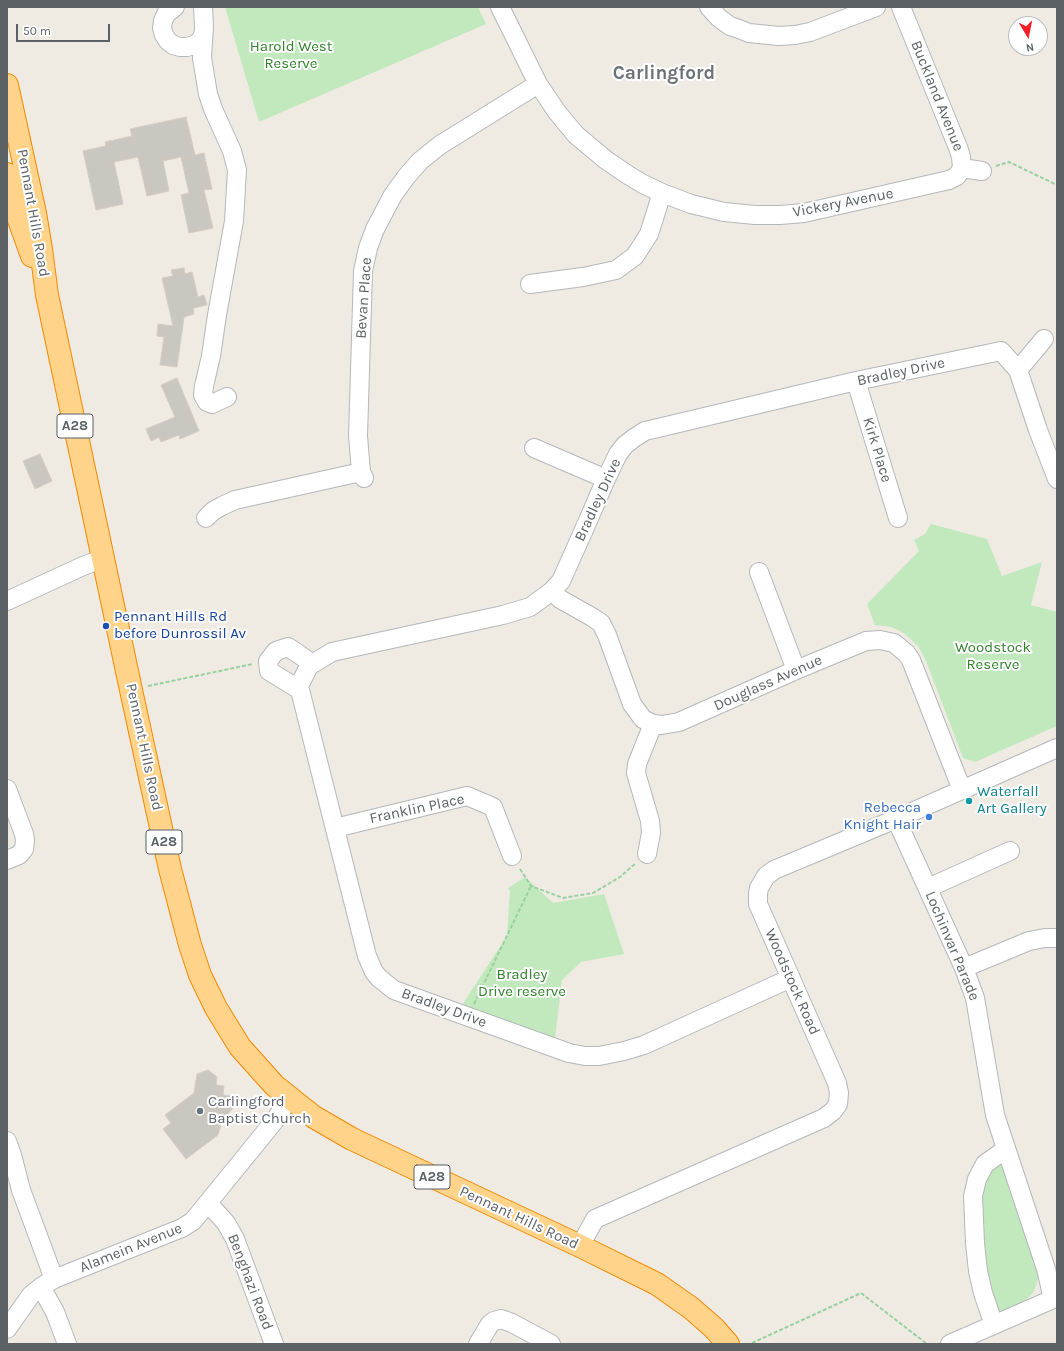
<!DOCTYPE html>
<html>
<head>
<meta charset="utf-8">
<style>
  body { margin:0 }
  #map { position:relative; width:1064px; height:1351px; overflow:hidden; background:#efebe3; font-family:Karla,sans-serif }
  canvas { display:block }
  .frame { position:absolute; inset:0; border:8px solid #5b6165; pointer-events:none }
  .north { position:absolute; left:1008px; top:16px; width:40px; height:40px; box-sizing:border-box; background:#fff; border:1px solid #bdc0c1; border-radius:50%; rotate:170deg; font-size:11px; font-weight:700; line-height:16px; text-align:center; color:#5b6165 }
  .north::after { content:''; display:block; margin:auto; width:14px; height:18px; background:#fa1e28; clip-path:polygon(50% 0,100% 100%,50% 72%,0 100%) }
  .scale { position:absolute; left:16px; top:24px; width:94px; height:18px; box-sizing:border-box; border:2px solid #5b6165; border-top:0; padding-left:5px; font-size:12px; line-height:14px; white-space:nowrap; color:#5b6165; -webkit-text-stroke:3px #fff; paint-order:stroke }
</style>
</head>
<body>
<div id="map">
<canvas width="1064" height="1351"></canvas>
<div class="frame"></div>
<div class="north">N</div>
<div class="scale">50 m</div>
</div>
<script>
const c = document.querySelector('canvas').getContext('2d');
c.lineJoin = 'round';
function fillPath(path, color) { c.fillStyle = color; c.fill(path, 'evenodd'); }
const shape = rows => new Path2D(rows.map(r => 'M' + r).join(''));
function stroke(path, color, width, dash) { c.strokeStyle = color; c.lineWidth = width; c.lineCap = dash ? 'butt' : 'round'; c.setLineDash(dash || []); c.stroke(path); }
function drawText(font, color, halo, rows, align = 'center') {
  c.font = font + ' Karla,sans-serif'; c.lineWidth = 4; c.setLineDash([]); c.textBaseline = 'middle'; c.strokeStyle = halo; c.fillStyle = color; for (const [text, x, y, turn = 0] of rows) {
    c.save(); c.translate(x, y); c.rotate((+turn || 0) * Math.PI / 180); c.textAlign = isNaN(turn) ? turn : align; if (halo) c.strokeText(text, 0, 0); c.fillText(text, 0, 0); c.restore();
  }
}
const green = shape([
  [225,7,478,7,486,24,259,122],
  [931,524,987,539,1002,576,1042,562,1031,605,1057,612,1057,726,975,762,963,758,926,661,918,646,905,634,898,630,891,627,875,625,867,604,919,551,914,540,925,534],
  [525,877,553,903,604,894,624,954,581,962,562,980,555,1039,462,1005,507,936,510,891,508,888],
  [994,1162,1002,1163,1039,1277,1034,1291,1029,1297,1023,1302,999,1312,996,1309,980,1242,982,1177]
]);
const building = shape([
  [186,117,195,155,204,153,212,189,204,190,213,228,189,233,181,195,189,193,181,157,163,161,169,191,147,196,138,157,114,162,123,204,96,210,83,151,106,146,105,142,132,136,130,129,186,117],
  [184,268,185,274,192,272,198,297,204,295,207,305,193,308,194,314,184,317,177,367,160,365,164,337,157,336,158,324,173,326,162,278,173,276,171,270,184,268],
  [177,378,199,431,180,439,179,435,161,442,159,437,151,441,146,429,175,417,161,385,177,378],
  [40,454,52,481,35,489,23,461,40,454],
  [208,1070,217,1077,216,1085,224,1086,223,1095,230,1096,234,1107,227,1115,224,1115,218,1135,186,1159,163,1129,171,1123,165,1115,194,1093,197,1074,208,1070]
]);
const path = shape([
  [996,166,1009,162,1057,185],
  [148,686,253,664],
  [520,869,531,886,563,898,593,893,620,877,636,863],
  [474,1004,531,886],
  [752,1343,861,1293,927,1344]
]);
const minor = shape([
  [175,7,166,14,163,21,162,28,164,35,168,41,173,45,180,47,187,47,194,45,200,41,203,35],
  [203,7,204,27,202,58,208,94,213,109,232,151,237,170,234,221,217,315,211,356,204,386,203,395,207,402,212,404,227,397],
  [500,7,538,84,557,112,576,135,606,160,628,175,643,184,662,193,691,204,724,212,755,215,780,215,804,213,949,180,957,176,962,168],
  [709,7,719,18,730,26,739,29,749,33,779,36,795,35,810,32,876,7],
  [901,7,959,150,961,157,962,168,982,171],
  [530,284,583,277,616,270,635,256,649,234,662,193],
  [1018,370,1044,339],
  [856,381,898,518],
  [534,448,606,479],
  [364,478,361,472,358,436,363,271,368,248,375,229,393,195,406,177,420,161,440,145,538,84],
  [206,518,213,511,222,506,235,500,361,472],
  [759,572,796,670],
  [552,591,560,599,592,617,601,623,607,635,632,704,643,719,653,724,662,725,679,722,796,670,866,641,880,640,894,643,906,653,911,660,962,790],
  [7,601,83,566,104,558],
  [300,690,269,671,268,661,276,651,288,647,313,664],
  [7,789,24,834,25,840,24,849,19,855,7,860],
  [896,819,964,968,975,998,995,1115,1046,1269,1053,1299,950,1344],
  [335,828,467,796,493,807,512,856],
  [647,854,651,833,650,821,636,773,637,764,653,724],
  [928,888,1010,851],
  [964,968,1029,941,1045,938,1057,938],
  [791,978,644,1045,624,1051,599,1056,585,1056,569,1053,394,990,379,978,374,972,367,956,300,690,299,686,309,666,332,652,503,615,530,607,552,591,561,581,583,532,606,479,618,454,625,445,634,438,645,431,658,428,856,381,1001,351,1018,370,1038,430,1057,479],
  [7,1141,12,1155,21,1190,54,1279],
  [208,1203,226,1223,235,1239,274,1344],
  [580,1246,595,1219,824,1118,833,1111,838,1104,839,1093,837,1083,758,904,758,894,759,888,766,876,774,870,896,819,1057,748],
  [41,1287,55,1312,67,1344],
  [994,1325,983,1293,978,1271,975,1243,973,1196,977,1179,985,1164,1006,1149],
  [7,1329,31,1295,41,1287,54,1279,182,1228,193,1221,276,1119,289,1098],
  [478,1344,490,1324,494,1321,501,1319,512,1323,551,1344]
]);
const highway = shape([
  [7,85,35,213,41,249,47,295,131,690,170,869,190,945,200,975,216,1008,240,1047,274,1085,314,1117,352,1139,580,1246,657,1284,691,1308,714,1328,728,1344],
  [7,174,19,220,32,256]
]);
const markers = [
  [106,626,4,"#1a4fb4"],
  [969,801,4,"#0f9aa8"],
  [929,817,4,"#3f7fe0"],
  [200,1111,4,"#6b7280"]
];
const shields = [
  [75,426,36],
  [164,842,36],
  [432,1177,36]
];
const shieldNames = [
  ["A28",75,426],
  ["A28",164,842],
  ["A28",432,1177]
];
const parkNames = [
  ["Harold West",291,47],
  ["Reserve",291,64],
  ["Woodstock",993,648],
  ["Reserve",993,665],
  ["Bradley",522,975],
  ["Drive reserve",522,992]
];
const streetNames = [
  ["Buckland Avenue",937,96,68],
  ["Vickery Avenue",843,203,-11],
  ["Pennant Hills Road",33,213,80],
  ["Bevan Place",364,298,-86],
  ["Bradley Drive",901,372,-12],
  ["Kirk Place",877,450,73],
  ["Bradley Drive",598,500,-65],
  ["Douglass Avenue",768,683,-24],
  ["Pennant Hills Road",144,747,78],
  ["Franklin Place",417,809,-12],
  ["Lochinvar Parade",952,946,67],
  ["Woodstock Road",792,982,66],
  ["Bradley Drive",444,1008,20],
  ["Pennant Hills Road",519,1218,25],
  ["Alamein Avenue",131,1248,-22],
  ["Benghazi Road",250,1282,69]
];
const transitNames = [
  ["Pennant Hills Rd",114,617],
  ["before Dunrossil Av",114,634]
];
const cultureNames = [
  ["Waterfall",977,792],
  ["Art Gallery",977,809]
];
const shopNames = [
  ["Rebecca",921,808],
  ["Knight Hair",921,825]
];
const worshipNames = [
  ["Carlingford",208,1102],
  ["Baptist Church",208,1119]
];
const districtNames = [
  ["Carlingford",664,74]
];
fillPath(green, '#c2e9bd');
fillPath(building, '#cac6c0');
stroke(building, '#d5ccc1', 1);
stroke(minor, '#b4b7bb', 20);
stroke(highway, '#f28900', 24);
stroke(path, '#98d1a0', 2, [4, 2]);
stroke(minor, '#fff', 18);
stroke(highway, '#ffd38a', 22);
for (const [x, y, r, color] of markers) { const dot = new Path2D(); dot.arc(x, y, r, 0, 2 * Math.PI); c.fillStyle = color; c.fill(dot); stroke(dot, '#fff', 1.5); }
for (const [x, y, w] of shields) { const box = new Path2D(); box.roundRect(x - w / 2, y - 12, w, 24, 3); c.fillStyle = '#fff'; c.fill(box); stroke(box, '#5b6165', 1); }
drawText('bold 14px', '#5b6165', null, shieldNames);
drawText('15px', '#32842c', '#fff', parkNames);
drawText('15px', '#5b6165', '#fff', streetNames);
drawText('15px', '#164399', '#fff', transitNames, 'left');
drawText('15px', '#0d838f', '#fff', cultureNames, 'left');
drawText('15px', '#366cbe', '#fff', shopNames, 'right');
drawText('15px', '#5b616d', '#fff', worshipNames, 'left');
drawText('bold 19px', '#6c7377', '#fff', districtNames);
</script>
</body>
</html>
